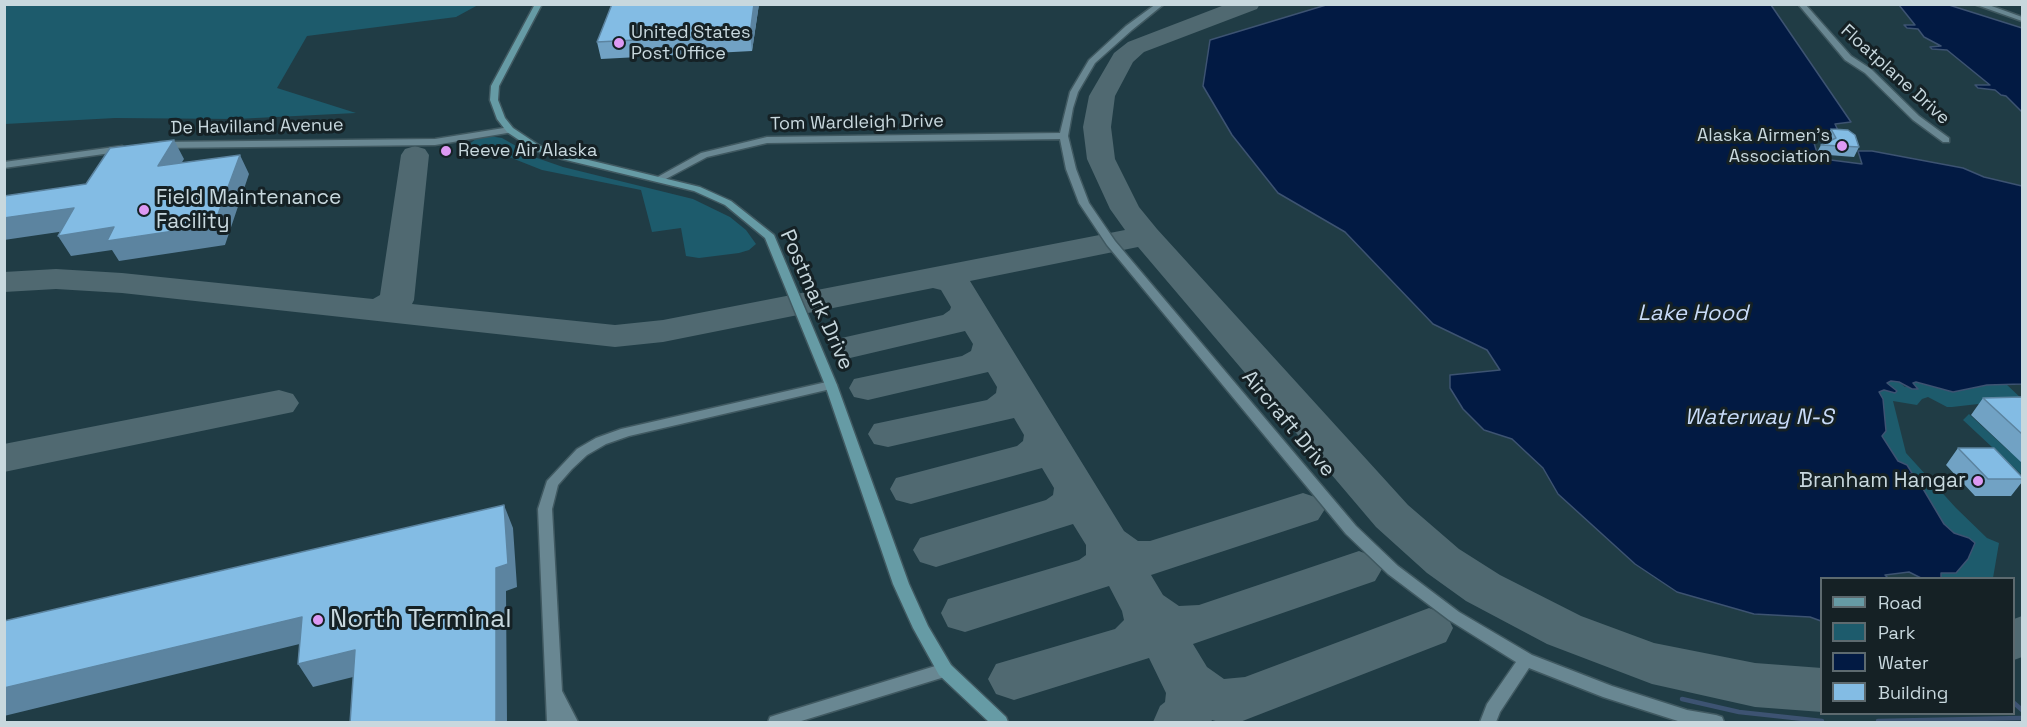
<!DOCTYPE html>
<html>
<head>
<meta charset="utf-8">
<style>
  body { margin:0 }
  #map { position:relative; width:2027px; height:727px; overflow:hidden; background:#203c45; font-family:"Space Grotesk",sans-serif }
  canvas { display:block }
  .frame { position:absolute; inset:0; border:6px solid #c8d8de; pointer-events:none }
  .legend { position:absolute; left:1820px; top:577px; width:195px; height:138px; box-sizing:border-box; background:#152125; border:2px solid #5d6a6f; margin:0; padding:8px 10px; list-style:none; font-size:18px; color:#c8d8de }
  .legend li { display:flex; align-items:center; gap:12px; height:30px }
  .legend b { width:30px; border:2px solid #5d6a6f }
</style>
</head>
<body>
<div id="map">
<canvas width="2027" height="727"></canvas>
<div class="frame"></div>
<ul class="legend">
<li><b style="height:8px;background:#669ba5"></b>Road</li>
<li><b style="height:16px;background:#1d5b6c"></b>Park</li>
<li><b style="height:16px;background:#021a43"></b>Water</li>
<li><b style="height:16px;background:#83bce4"></b>Building</li>
</ul>
</div>
<script>
const c = document.querySelector('canvas').getContext('2d');
c.lineJoin = 'round';
function fillPath(path, color) { c.fillStyle = color; c.fill(path, 'evenodd'); }
const shape = rows => new Path2D(rows.map(r => 'M' + r).join(''));
function stroke(path, color, width, dash) { c.strokeStyle = color; c.lineWidth = width; c.lineCap = dash ? 'butt' : 'round'; c.setLineDash(dash || []); c.stroke(path); }
function drawText(font, color, halo, rows, align = 'center') {
  c.font = font + ' "Space Grotesk",sans-serif'; c.lineWidth = 6; c.setLineDash([]); c.textBaseline = 'middle'; c.strokeStyle = halo; c.fillStyle = color; for (const [text, x, y, turn = 0] of rows) {
    c.save(); c.translate(x, y); c.rotate((+turn || 0) * Math.PI / 180); c.textAlign = isNaN(turn) ? turn : align; if (halo) c.strokeText(text, 0, 0); c.fillText(text, 0, 0); c.restore();
  }
}
const green = shape([
  [5,4,478,4,478,5,456,17,307,36,277,88,356,113,236,119,115,118,5,124],
  [489,136,502,138,537,158,563,167,693,199,730,217,746,230,756,244,749,250,739,253,699,258,686,256,681,228,652,232,641,190,542,170,494,151,457,153,476,139],
  [1891,381,1899,382,1905,387,1916,382,1953,392,1987,385,2006,384,2022,399,1952,407,1947,407,1928,397,1922,399,1917,405,1893,401,1906,453,1956,508,1987,538,1999,543,1993,578,1941,578,1941,573,1969,538,1954,533,1944,524,1922,487,1910,483,1905,477,1911,473,1907,465,1898,461,1882,435,1879,392,1884,390,1886,383],
  [1969,414,2010,452,2022,452,2022,475,1963,420]
]);
const water = shape([
  [1326,5,1771,5,1851,122,1835,124,1841,137,1811,133,1818,156,1823,159,1862,164,1858,151,1872,151,1963,168,1984,177,2022,186,2022,384,1987,385,1953,392,1916,382,1913,383,1918,389,1912,389,1899,382,1891,381,1887,383,1897,391,1895,393,1884,390,1879,392,1883,399,1886,431,1882,436,1898,461,1907,465,1912,473,1905,477,1910,483,1922,487,1944,524,1954,533,1969,538,1975,543,1968,559,1956,573,1941,573,1941,578,1921,578,1909,572,1885,575,1888,578,1822,578,1821,621,1810,617,1754,614,1677,592,1635,564,1558,494,1543,468,1512,439,1484,430,1463,409,1450,388,1450,375,1500,370,1487,350,1433,324,1345,232,1278,193,1232,135,1203,86,1210,40,1326,5],
  [1899,5,1949,5,2022,28,2022,112,2006,96,2001,95,1995,90,1978,88,1975,85,1990,85,1947,50,1932,49,1930,47,1941,46,1924,37,1918,29,1907,28,1904,25,1915,25,1899,5]
]);
const stream = shape([
  [1682,699,1739,712,1822,721],
  [2014,703,2022,710],
  [1878,721,2022,718]
]);
const taxiway = shape([
  [1227,4,1260,4,1257,9,1144,52,1133,62,1115,96,1111,127,1115,159,1139,207,1157,229,1408,505,1459,549,1500,575,1581,616,1654,643,1755,663,1822,668,1822,712,1755,707,1652,684,1547,644,1466,601,1427,573,1376,527,1138,247,970,281,1124,531,1138,541,1150,541,1303,493,1318,498,1325,509,1318,520,1151,575,1163,595,1179,606,1199,605,1359,551,1375,557,1382,569,1375,581,1193,644,1207,667,1224,679,1245,677,1429,608,1446,614,1453,628,1446,642,1240,722,1219,722,1212,720,1211,722,1153,722,1160,706,1165,702,1166,693,1149,658,1014,700,996,694,988,679,996,664,1115,629,1124,620,1122,611,1109,586,965,632,948,627,941,613,948,599,1079,560,1086,555,1086,545,1073,524,936,567,920,562,913,550,920,538,1046,500,1053,495,1054,488,1042,468,911,504,896,500,890,489,896,478,1017,446,1023,441,1024,435,1014,418,888,447,874,444,868,434,874,424,987,400,996,393,997,387,988,372,868,400,854,397,849,388,854,379,962,356,971,351,973,344,965,331,850,358,837,355,832,347,837,339,943,315,950,310,951,307,941,290,933,288,663,342,615,347,122,293,56,289,4,292,4,272,56,269,122,273,373,299,380,295,401,155,405,149,415,146,425,149,429,155,414,300,412,304,615,325,663,320,1125,230,1110,209,1087,159,1083,127,1089,96,1114,53,1128,42,1227,4],
  [279,390,293,394,299,403,293,412,4,472,4,444,279,390],
  [2022,616,2022,657,2014,660,2014,619,2022,616]
]);
const street = shape([
  [1156,4,1164,4,1132,30,1095,63,1078,92,1073,108,1068,136,1076,169,1089,203,1115,241,1356,526,1398,566,1459,612,1532,655,1612,686,1687,710,1716,715,1722,717,1724,722,1681,722,1603,697,1529,668,1500,712,1496,722,1480,722,1487,704,1516,662,1449,620,1388,574,1346,534,1107,245,1079,203,1066,169,1060,139,767,143,707,157,662,181,656,181,654,179,701,153,767,137,1060,133,1070,92,1089,60,1126,26,1156,4],
  [1798,4,1805,4,1851,56,1871,69,1919,116,1949,138,1949,142,1943,142,1913,120,1865,73,1845,60,1798,4],
  [1974,4,1986,4,2022,17,2022,21,1974,4],
  [510,127,514,130,513,132,435,145,160,148,156,145,160,142,435,139,510,127],
  [122,146,127,149,125,151,4,168,4,162,122,146],
  [831,381,837,385,835,388,629,436,606,444,587,455,572,469,558,485,552,509,562,691,578,722,547,722,538,509,547,481,577,449,596,438,621,429,831,381],
  [945,663,951,665,953,670,951,675,798,722,768,722,770,717,776,715,945,663]
]);
const secondary = shape([
  [535,4,542,4,499,86,498,100,505,118,513,128,540,146,568,155,700,187,731,201,774,235,837,385,909,584,928,626,951,665,1006,717,1008,722,989,722,939,675,913,628,893,584,825,385,765,238,725,205,694,191,562,159,534,150,507,132,497,119,490,100,491,86,535,4]
]);
const wall = shape([
  [759,4,752,51,601,59,597,42],
  [1831,129,1859,147,1854,157,1816,154,1821,145,1828,142,1826,138],
  [2022,397,2022,463,1971,415,1983,398],
  [1958,448,2022,477,2022,482,2011,496,1975,496,1946,465]
]);
const shadedWall = shape([
  [754,4,759,4,752,51,750,34],
  [174,140,184,159,168,185,158,166],
  [240,155,249,174,225,245,119,261,112,250,71,256,58,236],
  [74,208,86,228,4,240,4,218],
  [504,505,513,528,517,587,506,591,507,723,496,723,496,568],
  [302,617,316,640,4,716,4,688],
  [355,650,369,673,313,687,298,664]
]);
const building = shape([
  [612,4,754,4,750,34,597,42,612,4],
  [1831,129,1848,130,1855,135,1859,147,1821,145,1836,138,1831,129],
  [174,140,158,166,240,155,214,225,107,241,114,227,58,236,74,208,4,218,4,196,86,184,110,148,174,140],
  [2022,397,2022,434,1983,398,2022,397],
  [1958,448,1994,448,2022,477,2022,479,1988,479,1958,448],
  [504,505,508,564,496,568,496,723,350,723,355,650,298,664,302,617,4,688,4,621,504,505]
]);
const markers = [
  [619,43,6,"#dd99f3"],
  [1842,146,6,"#dd99f3"],
  [446,151,6,"#dd99f3"],
  [144,210,6,"#dd99f3"],
  [1978,481,6,"#dd99f3"],
  [318,620,6,"#dd99f3"]
];
const farPoinames = [
  ["United States",631,33],
  ["Post Office",631,54],
  ["Alaska Airmen's",1830,136,"right"],
  ["Association",1830,157,"right"],
  ["Reeve Air Alaska",458,151]
];
const farStreetnames = [
  ["Floatplane Drive",1895,75,42],
  ["Tom Wardleigh Drive",857,123,-1],
  ["De Havilland Avenue",257,127,-1]
];
const poiNames = [
  ["Field Maintenance",156,198],
  ["Facility",156,222],
  ["Branham Hangar",1966,481,"right"]
];
const streetNames = [
  ["Postmark Drive",816,300,66],
  ["Aircraft Drive",1288,424,50]
];
const waterNames = [
  ["Lake Hood",1693,314],
  ["Waterway N-S",1759,418]
];
const nearPoinames = [
  ["North Terminal",330,620]
];
fillPath(green, '#1d5b6c');
fillPath(water, '#021a43');
stroke(water, '#3d5372', 1.5);
stroke(stream, '#3d5372', 4.5);
fillPath(taxiway, '#506971');
stroke(street, '#405961', 3);
stroke(secondary, '#405961', 3);
fillPath(street, '#698792');
fillPath(secondary, '#669ba5');
fillPath(wall, '#71a2c4');
fillPath(shadedWall, '#5c84a0');
fillPath(building, '#83bce4');
stroke(building, '#5c84a0', 1.5);
for (const [x, y, r, color] of markers) { const dot = new Path2D(); dot.arc(x, y, r, 0, 2 * Math.PI); c.fillStyle = color; c.fill(dot); stroke(dot, '#152125', 2); }
drawText('18px', '#c8d8de', '#152125', farPoinames, 'left');
drawText('18px', '#c8d8de', '#152125', farStreetnames);
drawText('21px', '#c8d8de', '#152125', poiNames, 'left');
drawText('21px', '#c8d8de', '#152125', streetNames);
drawText('italic 22px', '#c8dbf8', '#152125', waterNames);
drawText('26px', '#c8d8de', '#152125', nearPoinames, 'left');
</script>
</body>
</html>
